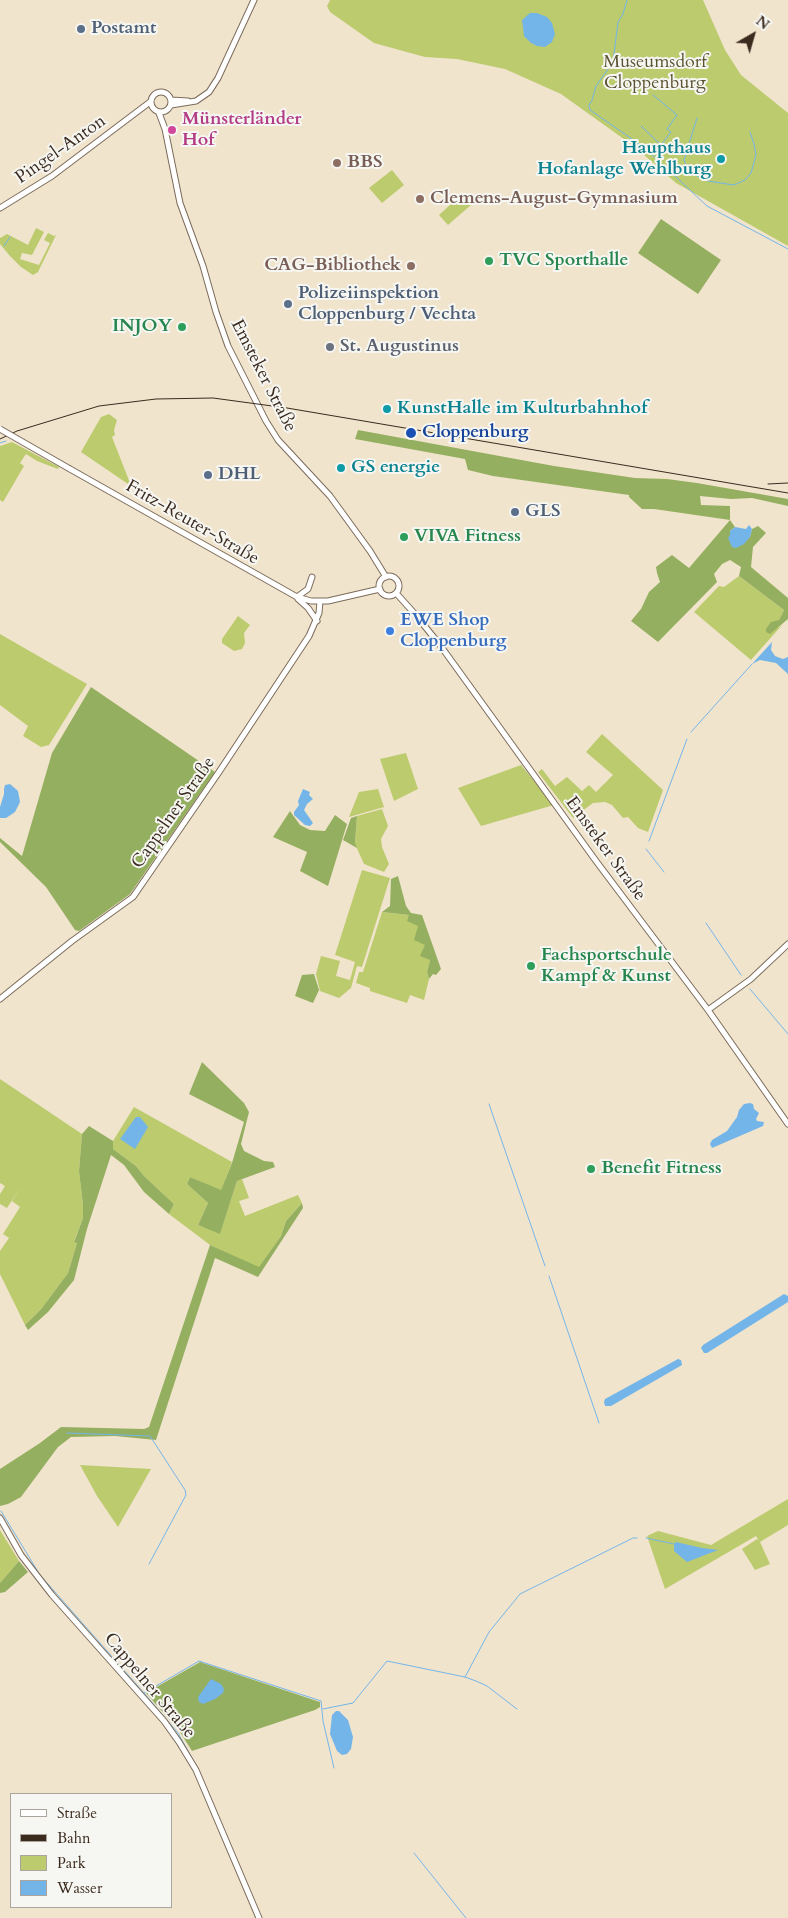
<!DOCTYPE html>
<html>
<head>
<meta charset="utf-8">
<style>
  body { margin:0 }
  #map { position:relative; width:788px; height:1918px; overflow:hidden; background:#f1e4cd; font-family:Cardo,serif }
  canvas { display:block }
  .legend { position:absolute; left:10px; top:1793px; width:162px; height:115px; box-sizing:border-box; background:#f6f6f2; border:1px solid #aba49d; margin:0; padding:6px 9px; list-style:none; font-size:15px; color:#3b2a1e }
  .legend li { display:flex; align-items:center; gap:10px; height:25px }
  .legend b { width:25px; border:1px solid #aba49d }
  .north { position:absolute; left:728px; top:10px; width:50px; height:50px; -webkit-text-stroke:4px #f6f6f2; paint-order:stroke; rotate:38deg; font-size:14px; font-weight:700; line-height:20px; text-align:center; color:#3b2a1e }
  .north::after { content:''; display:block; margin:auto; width:18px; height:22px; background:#3b2a1e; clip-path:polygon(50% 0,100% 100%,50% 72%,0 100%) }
</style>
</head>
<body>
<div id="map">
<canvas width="788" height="1918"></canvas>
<ul class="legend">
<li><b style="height:6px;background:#fff"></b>Straße</li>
<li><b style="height:6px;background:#3b2a1e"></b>Bahn</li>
<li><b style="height:14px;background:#bccb6d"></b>Park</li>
<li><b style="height:14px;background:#74b5e9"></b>Wasser</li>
</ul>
<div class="north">N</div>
</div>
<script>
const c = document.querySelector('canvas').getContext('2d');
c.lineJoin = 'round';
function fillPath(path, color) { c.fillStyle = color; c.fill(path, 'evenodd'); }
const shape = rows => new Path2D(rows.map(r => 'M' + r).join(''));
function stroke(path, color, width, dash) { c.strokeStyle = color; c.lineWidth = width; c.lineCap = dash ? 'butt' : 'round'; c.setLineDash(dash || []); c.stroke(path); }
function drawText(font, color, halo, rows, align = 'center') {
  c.font = font + ' Cardo,serif'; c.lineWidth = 4; c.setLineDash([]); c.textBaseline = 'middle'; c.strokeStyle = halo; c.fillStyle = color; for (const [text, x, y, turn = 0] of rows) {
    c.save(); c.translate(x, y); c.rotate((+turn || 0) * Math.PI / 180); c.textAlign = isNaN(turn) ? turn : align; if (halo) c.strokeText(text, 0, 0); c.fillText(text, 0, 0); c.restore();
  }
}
const green = shape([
  [330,0,703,0,725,50,741,75,788,113,788,246,676,183,635,147,561,94,505,69,457,59,425,57,374,43,330,12,327,6],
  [392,170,404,185,382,203,369,188],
  [462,194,471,205,448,225,439,215],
  [36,228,44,232,32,255,22,253,20,259,39,265,50,243,44,240,48,233,54,236,56,235,38,272,33,275,21,267,10,256,0,244,0,238,7,234,28,245],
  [109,414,117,420,114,430,115,435,112,437,130,483,128,484,81,452,101,417],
  [12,442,59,467,58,469,37,461,26,454,20,463,24,466,3,502,0,500,0,446],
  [739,576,784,610,779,620,778,628,783,624,751,660,694,612,719,586,724,587],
  [238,616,250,625,244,633,245,643,242,649,234,651,222,643,222,639],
  [0,634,87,684,49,745,41,747,23,736,28,726,0,705],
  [602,734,663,790,648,832,638,828,628,817,623,818,612,805,605,802,593,803,573,818,538,772,542,769,555,786,567,777,582,791,589,785,596,792,613,775,586,752],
  [406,753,418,789,394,801,380,759],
  [521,765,554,805,481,826,458,788],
  [378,789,384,807,349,817,359,792],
  [382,809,388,826,381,839,382,847,389,864,384,872,364,864,355,844,357,816],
  [362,870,390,878,362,967,357,966,351,988,339,998,320,991,316,974,321,956,340,961,336,976,350,980,355,962,335,955],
  [382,912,409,915,419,926,430,960,427,972,429,979,424,1000,410,995,407,1003,370,991,370,988,356,983,359,972,363,972],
  [0,1079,82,1134,79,1171,83,1205,83,1218,74,1241,77,1243,68,1273,42,1308,25,1325,0,1274,0,1251,9,1238,3,1234,20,1207,12,1201,22,1185,7,1208,0,1204,0,1194,5,1186,0,1183],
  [134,1107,232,1162,221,1191,190,1177,187,1184,208,1203,198,1225,220,1233,237,1181,242,1179,249,1198,239,1201,245,1216,298,1195,302,1203,286,1221,281,1236,259,1268,210,1245,169,1214,174,1204,144,1176,136,1166,113,1149,113,1141],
  [80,1465,151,1469,118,1527,97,1496],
  [788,1499,788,1525,760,1542,770,1564,755,1570,742,1549,757,1539,759,1541,756,1536,665,1589,647,1536,658,1531,711,1545],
  [0,1530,19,1561,0,1583]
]);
const forest = shape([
  [661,219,721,260,698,294,638,253],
  [358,430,554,466,635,478,667,479,697,483,788,499,788,506,752,498,731,499,700,496,701,505,730,506,730,520,735,527,730,531,750,537,752,529,758,526,766,533,753,547,751,567,788,598,788,619,770,634,766,632,766,629,771,622,779,620,784,610,739,576,741,567,730,560,722,564,714,574,717,582,658,642,631,621,641,609,649,592,660,582,657,573,656,567,672,555,689,568,730,520,654,509,642,509,629,497,629,495,493,476,468,470,465,459,355,439],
  [91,687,215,772,130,894,79,931,75,930,46,887,0,842,0,838,22,856,52,753],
  [290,811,300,825,310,830,325,831,335,815,347,824,328,886,300,871,307,852,273,837],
  [357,816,355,843,357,848,343,840,351,818],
  [398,876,406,906,411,913,422,915,441,969,436,975,433,974,429,979,427,972,430,960,420,956,425,945,414,940,418,926,407,921,409,915,382,912,390,906,391,879],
  [314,974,319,990,313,1003,295,996,302,975],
  [202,1062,244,1103,249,1112,241,1144,244,1151,264,1161,273,1162,275,1167,237,1181,220,1234,198,1225,208,1203,187,1184,190,1177,221,1190,232,1163,244,1122,189,1094],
  [89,1126,113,1141,113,1149,136,1166,144,1176,174,1204,169,1214,144,1192,124,1165,111,1155,87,1229,74,1280,48,1312,28,1330,25,1325,42,1308,68,1273,77,1243,74,1242,83,1218,83,1205,79,1171,82,1134],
  [302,1203,303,1208,258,1277,215,1258,156,1440,115,1436,71,1437,58,1447,21,1497,8,1504,0,1506,0,1469,40,1443,61,1427,144,1429,149,1427,210,1245,259,1267,281,1236,286,1221],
  [19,1561,28,1572,5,1592,0,1593,0,1583],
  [200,1662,320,1702,320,1707,315,1710,192,1751,180,1732,146,1693]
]);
const water = shape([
  [530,13,537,13,547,17,552,23,555,34,552,42,545,47,537,46,531,43,524,36,522,20],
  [749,525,752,529,750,537,744,544,736,548,732,547,728,538,730,535,730,531,735,527,746,529],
  [772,642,771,650,775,656,783,659,788,657,788,674,776,663,760,660,752,664],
  [10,784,18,791,20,802,15,812,6,818,0,818,0,807,4,794,4,789,5,785],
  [303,789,310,792,309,795,313,799,307,804,304,810,313,823,310,826,305,825,294,815,294,812,299,805,298,801],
  [750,1103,753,1104,754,1109,759,1113,756,1119,757,1121,764,1122,763,1126,712,1148,710,1144,712,1140,727,1131,737,1117,739,1110,744,1104],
  [136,1117,140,1117,148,1127,135,1149,120,1139],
  [784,1294,788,1296,788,1302,707,1353,704,1353,701,1348,703,1345],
  [678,1359,681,1360,682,1365,611,1406,605,1406,604,1402,605,1399],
  [676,1542,702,1548,718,1550,687,1562,674,1551,674,1544],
  [211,1679,221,1684,224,1689,223,1693,215,1699,203,1704,199,1702,198,1697],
  [336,1711,339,1711,348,1720,353,1737,351,1749,347,1754,342,1755,337,1751,330,1734,332,1715]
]);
const stream = shape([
  [627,0,623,14,618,22,613,62,596,86,592,100,589,105,590,110,645,148,707,206,788,249],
  [697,118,684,160,687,168,693,174,708,181,734,185,745,180,751,173,756,155,754,144,750,132],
  [641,126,661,145,671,132,667,129,677,115,653,95],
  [4,246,10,237],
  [0,443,6,441],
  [691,732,752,664],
  [649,841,687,739],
  [646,849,664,872],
  [706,923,741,975],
  [750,989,788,1034],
  [489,1104,545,1266],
  [549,1276,599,1423],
  [67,1433,150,1436,185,1490,186,1495,149,1564],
  [1,1511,40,1575,144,1693,199,1661,321,1701,323,1721,334,1768],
  [646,1538,674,1544],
  [465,1677,489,1632,520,1594,633,1538,637,1538],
  [144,1693,178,1733,197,1767],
  [323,1709,353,1703,387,1661,465,1677,476,1681,487,1686,517,1709],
  [200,1773,224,1829],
  [414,1853,466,1918]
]);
const minor = shape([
  '151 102a10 10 0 1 1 20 0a10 10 0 1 1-20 0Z',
  [171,100,188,101],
  [171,105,196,101,209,92,218,78,254,0],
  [159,113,165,129,180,203,203,266,216,312,228,346,266,421,278,440,330,496,370,551,386,577],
  [0,208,52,176,150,102],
  [70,469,297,597,311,601,328,601,380,589],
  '379 586a10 10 0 1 1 20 0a10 10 0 1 1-20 0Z',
  [396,593,414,613,440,645,596,861,708,1010,788,1124],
  [297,597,308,589,312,577],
  [298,599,308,608,317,621],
  [0,999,72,941,133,897,219,772,309,636,319,613,320,601],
  [708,1010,751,979,788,944],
  [0,1518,21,1555,52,1595,164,1721,179,1742,196,1770,259,1918]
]);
const rail = shape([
  [0,439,17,431,99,406,156,399,213,398,287,408,788,493],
  [768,484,788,483]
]);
const minorBridge = shape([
  [0,429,70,469]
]);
const markers = [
  [81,29,5,"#5c6f8a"],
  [172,130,5,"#d1479c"],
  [721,159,5,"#0f9aa8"],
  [337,163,5,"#8d6e63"],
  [420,199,5,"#8d6e63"],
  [489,261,5,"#2e9e5b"],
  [411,266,5,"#8d6e63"],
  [288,304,5,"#5c6f8a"],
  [182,327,5,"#2e9e5b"],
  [330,347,5,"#6b7280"],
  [387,409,5,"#0f9aa8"],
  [411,433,6,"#1a4fb4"],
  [341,468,5,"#0f9aa8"],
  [208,475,5,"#5c6f8a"],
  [515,512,5,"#5c6f8a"],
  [404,537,5,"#2e9e5b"],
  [390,631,5,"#3f7fe0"],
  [531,966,5,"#2e9e5b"],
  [591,1169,5,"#2e9e5b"]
];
const serviceNames = [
  ["Postamt",91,29],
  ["Polizeiinspektion",298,294],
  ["Cloppenburg / Vechta",298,315],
  ["DHL",218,475],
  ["GLS",525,512]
];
const parkNames = [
  ["Museumsdorf",655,63],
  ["Cloppenburg",655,84]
];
const hotelNames = [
  ["Münsterländer",182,120],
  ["Hof",182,141]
];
const cultureNames = [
  ["Haupthaus",711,149,"right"],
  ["Hofanlage Wehlburg",711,170,"right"],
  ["KunstHalle im Kulturbahnhof",397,409],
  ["GS energie",351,468]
];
const streetNames = [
  ["Pingel-Anton",61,150,-35],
  ["Emsteker Straße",263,376,63],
  ["Fritz-Reuter-Straße",192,523,30],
  ["Cappelner Straße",174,813,-55],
  ["Emsteker Straße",605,849,54],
  ["Cappelner Straße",149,1686,50]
];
const educationNames = [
  ["BBS",347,163],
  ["Clemens-August-Gymnasium",430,199],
  ["CAG-Bibliothek",401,266,"right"]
];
const leisureNames = [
  ["TVC Sporthalle",499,261],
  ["INJOY",172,327,"right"],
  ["VIVA Fitness",414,537],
  ["Fachsportschule",541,956],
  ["Kampf & Kunst",541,977],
  ["Benefit Fitness",601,1169]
];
const worshipNames = [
  ["St. Augustinus",340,347]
];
const transitNames = [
  ["Cloppenburg",422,433]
];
const shopNames = [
  ["EWE Shop",400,621],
  ["Cloppenburg",400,642]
];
fillPath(green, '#bccb6d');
fillPath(forest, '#95af60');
fillPath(water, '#74b5e9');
stroke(stream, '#74b5e9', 1);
stroke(minor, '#7b6b5b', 7);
stroke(minor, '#fff', 5);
stroke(rail, '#3b2a1e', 1);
stroke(minorBridge, '#7b6b5b', 7, []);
stroke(minorBridge, '#fff', 5);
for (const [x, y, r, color] of markers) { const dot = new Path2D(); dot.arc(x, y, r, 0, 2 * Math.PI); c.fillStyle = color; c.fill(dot); stroke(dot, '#f6f6f2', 2); }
drawText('bold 18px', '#4e5e75', '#f6f6f2', serviceNames, 'left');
drawText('18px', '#5b5232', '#f6f6f2', parkNames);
drawText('bold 18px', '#b23c85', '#f6f6f2', hotelNames, 'left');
drawText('bold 18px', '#0d838f', '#f6f6f2', cultureNames, 'left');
drawText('18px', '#3b2a1e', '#f6f6f2', streetNames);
drawText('bold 18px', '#785e54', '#f6f6f2', educationNames, 'left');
drawText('bold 18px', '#27864d', '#f6f6f2', leisureNames, 'left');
drawText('bold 18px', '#5b616d', '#f6f6f2', worshipNames, 'left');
drawText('bold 18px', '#164399', '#f6f6f2', transitNames, 'left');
drawText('bold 18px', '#366cbe', '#f6f6f2', shopNames, 'left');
</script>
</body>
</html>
